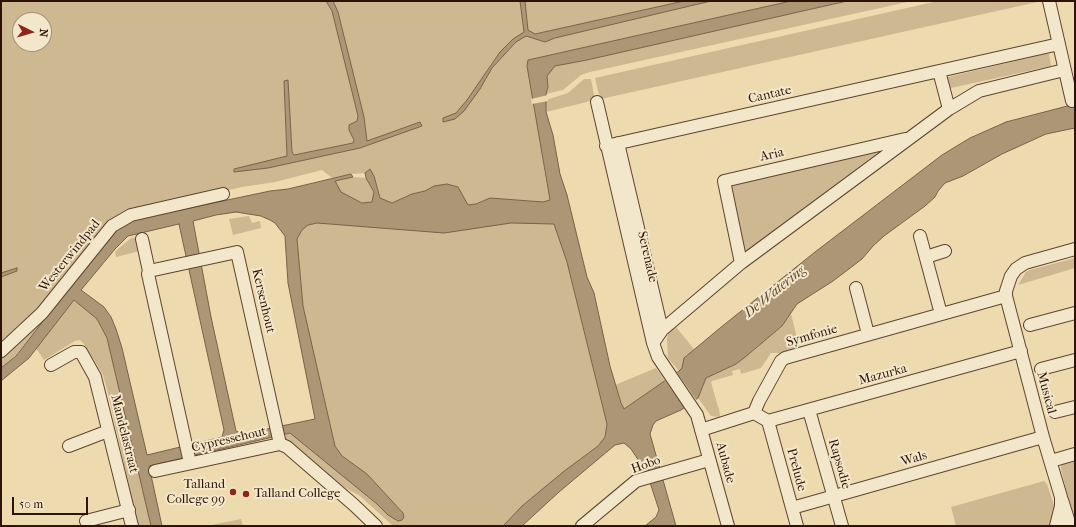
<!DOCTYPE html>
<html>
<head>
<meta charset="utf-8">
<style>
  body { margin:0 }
  #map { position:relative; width:1076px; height:527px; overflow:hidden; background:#eddaaf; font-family:"IM FELL French Canon",serif }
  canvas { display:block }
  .frame { position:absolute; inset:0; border:2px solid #2e1204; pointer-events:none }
  .north { position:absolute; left:12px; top:12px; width:40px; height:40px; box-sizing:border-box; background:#f3e7cb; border:1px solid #a4927b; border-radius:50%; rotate:95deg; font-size:11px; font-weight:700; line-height:16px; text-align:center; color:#2e1204 }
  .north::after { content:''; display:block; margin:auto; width:14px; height:18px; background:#8f2418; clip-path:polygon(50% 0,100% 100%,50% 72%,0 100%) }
  .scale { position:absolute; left:12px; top:497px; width:76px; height:18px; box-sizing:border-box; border:2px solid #2e1204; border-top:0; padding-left:5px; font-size:12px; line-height:14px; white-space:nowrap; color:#2e1204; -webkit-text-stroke:3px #f3e7cb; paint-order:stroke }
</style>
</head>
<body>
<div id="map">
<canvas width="1076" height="527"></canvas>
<div class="frame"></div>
<div class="north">N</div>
<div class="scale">50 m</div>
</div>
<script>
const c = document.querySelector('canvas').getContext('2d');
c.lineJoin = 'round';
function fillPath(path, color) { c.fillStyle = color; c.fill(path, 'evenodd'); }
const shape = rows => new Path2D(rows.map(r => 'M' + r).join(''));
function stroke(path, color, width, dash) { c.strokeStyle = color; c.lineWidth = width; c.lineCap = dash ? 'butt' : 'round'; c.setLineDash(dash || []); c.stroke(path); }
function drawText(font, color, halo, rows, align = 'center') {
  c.font = font + ' "IM FELL French Canon",serif'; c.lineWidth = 4; c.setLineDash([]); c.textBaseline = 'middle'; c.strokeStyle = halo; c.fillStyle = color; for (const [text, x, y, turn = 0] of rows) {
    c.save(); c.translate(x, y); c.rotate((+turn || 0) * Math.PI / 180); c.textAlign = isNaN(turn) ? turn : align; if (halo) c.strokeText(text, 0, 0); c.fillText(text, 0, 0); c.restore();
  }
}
const green = shape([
  [1,1,326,1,332,11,358,116,357,121,349,130,354,140,353,143,294,155,292,152,288,81,284,81,287,157,234,169,234,172,268,168,360,148,422,126,420,122,367,141,364,117,338,12,333,1,520,1,524,32,513,39,500,52,467,100,456,113,443,118,455,119,480,89,492,68,516,42,526,36,545,42,555,38,711,1,791,1,528,60,527,66,539,133,546,181,550,200,543,202,491,198,476,204,468,205,463,198,434,186,425,191,412,194,392,203,380,198,374,176,370,169,365,173,351,174,332,178,322,170,275,182,242,187,145,209,66,291,24,346,16,355,1,368],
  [20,20,44,20,44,44,20,44],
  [525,1,684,1,535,34,528,30],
  [847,1,912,1,590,72,581,75,563,90,546,94,548,87,547,76,555,66,587,60],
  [938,1,1042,1,601,99,598,91,595,78],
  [1049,53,1051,66,951,88,947,88,945,81,948,77],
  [584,79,591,79,595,100,546,112,546,100,568,93],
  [889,146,882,152,881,150,762,239,763,243,745,255,731,189,731,184],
  [353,177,366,178,374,192,373,202,363,203,341,192,315,196,335,181],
  [249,216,252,223,260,221,261,228,233,235,229,219],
  [514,220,528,223,555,224,567,262,607,424,605,437,598,446,563,472,522,506,503,526,393,526,360,496,333,481,291,445,283,435,291,433,377,504,388,515,402,520,404,517,403,513,367,474,342,456,335,446,303,306,297,239,302,230,308,225,317,223],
  [138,237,140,251,116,257,115,252,118,249,131,238],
  [1075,258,1075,268,1018,285,1026,272,1030,270],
  [74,300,97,319,107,338,151,526,138,526,108,393,103,375,84,344,80,340,75,341,44,360,36,348],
  [791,314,800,350,782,354,777,353,771,353,761,368,741,374,740,369,732,371,733,375,712,381,711,382,718,407,719,408,720,417,711,416,698,398,706,378,736,364,744,358,782,326],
  [676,327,694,349,684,358,682,368,679,371,668,358,667,339,668,333],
  [656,368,665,381,624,409,621,403,615,385],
  [1075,458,1075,511,1072,514,1061,469,1061,463],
  [1044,481,1047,484,1054,505,1055,513,1052,526,956,526,951,507],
  [241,519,243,526,206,526]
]);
const water = shape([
  [326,1,333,1,338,12,364,117,367,141,420,122,422,126,360,148,268,168,234,172,234,169,287,156,284,81,288,80,292,152,294,155,353,143,354,140,349,130,349,125,357,121,358,116,332,11,326,1],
  [520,1,525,1,528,30,535,34,684,1,711,1,555,38,545,42,526,36,516,42,492,68,480,89,464,111,455,119,443,122,443,118,456,113,467,100,500,52,513,39,524,32,520,1],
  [791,1,847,1,587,60,555,66,547,76,548,87,546,94,546,112,553,135,560,174,567,195,587,277,594,293,610,366,621,403,624,409,679,371,682,368,684,358,720,328,815,252,942,155,970,138,1006,122,1075,104,1075,128,1046,134,1002,154,963,176,945,183,938,191,935,197,925,206,884,236,873,246,862,259,833,281,797,304,782,326,744,358,736,364,706,378,698,398,681,410,656,421,653,425,650,434,676,526,645,526,656,517,659,510,647,473,631,449,624,443,615,445,559,492,522,526,503,526,522,506,563,472,598,446,605,437,607,424,567,262,554,224,511,223,444,233,317,223,308,225,302,230,297,239,303,306,335,446,342,456,367,474,403,513,404,517,402,520,398,521,388,515,377,504,290,433,149,466,162,526,151,526,107,338,97,319,74,300,29,358,1,381,1,368,16,356,24,346,66,291,115,230,133,220,270,191,288,189,351,174,353,177,335,181,341,192,362,203,372,202,374,192,366,178,365,173,370,169,374,176,380,198,392,203,412,194,425,191,434,186,447,184,458,187,468,205,476,204,490,198,543,202,550,200,527,66,528,60,791,1],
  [236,212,261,216,270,220,275,223,285,236,288,283,315,419,243,434,236,431,211,317,193,221,216,215,236,212],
  [179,224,224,430,222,437,147,455,122,348,116,329,111,317,104,307,81,290,115,249,128,236,179,224],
  [17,268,17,271,1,277,1,273,17,268]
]);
const pier = shape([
  [548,95,548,101,532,104,531,99],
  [676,371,697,401,685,409,664,379]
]);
const minor = shape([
  [1049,1,1072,101],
  [939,71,949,109],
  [597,102,653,343,658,357,697,415,728,526],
  [618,143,662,330],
  [606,146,1059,44],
  [920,236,941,314],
  [142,239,149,271],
  [926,257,945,251],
  [741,263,724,181,905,139],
  [856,288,868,334],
  [1006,296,1043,437,1061,497,1061,506,1056,526],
  [1030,325,1075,313],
  [653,343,662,330,741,263,949,109,979,91,1064,70],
  [1,351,42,313,112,226,131,215,223,194],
  [51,365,74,352,81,352,95,377,132,526],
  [1041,369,1075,360],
  [809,410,842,526],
  [1055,412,1075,407],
  [754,413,768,421,1021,351],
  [768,421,797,526],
  [701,430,754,413,759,401,781,361,785,358,1006,296,1006,291,1011,276,1016,269,1025,263,1075,249],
  [69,446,108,431],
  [1051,461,1075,454],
  [190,463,148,274,149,271,237,252,280,444],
  [155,471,280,444,287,447,354,505,376,526],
  [1062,500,1068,519,1068,526],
  [792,508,1043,437],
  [86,521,129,510],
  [582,526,636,481,709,460]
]);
const markers = [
  [233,492,4,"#8f2418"],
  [246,494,4,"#8f2418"]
];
const streetNames = [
  ["Cantate",770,95,-13],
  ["Aria",772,155,-13],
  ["Westerwindpad",70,256,-51],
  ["Serenade",647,257,77],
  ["Kersenhout",263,301,77],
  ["Symfonie",812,336,-16],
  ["Mazurka",883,375,-15],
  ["Musical",1046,393,75],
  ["Mandelastraat",124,434,76],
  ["Cypressehout",229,440,-13],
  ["Wals",914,459,-16],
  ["Aubade",725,463,75],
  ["Rapsodie",839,464,74],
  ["Hobo",646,465,-20],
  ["Prelude",796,470,75]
];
const poiNames = [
  ["Talland",225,485],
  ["College 99",225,500],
  ["Talland College",254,494,"left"]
];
const waterNames = [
  ["De Watering",775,292,-39]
];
fillPath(green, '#cdb892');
fillPath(water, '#ac9675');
stroke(water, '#7a6148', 1);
fillPath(pier, '#eddaaf');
stroke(minor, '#5e442f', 14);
stroke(minor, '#f3e7cb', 12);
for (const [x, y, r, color] of markers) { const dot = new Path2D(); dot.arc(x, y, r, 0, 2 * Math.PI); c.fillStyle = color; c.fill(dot); stroke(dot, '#f3e7cb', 1.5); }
drawText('13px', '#2e1204', '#f3e7cb', streetNames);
drawText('13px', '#2e1204', '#f3e7cb', poiNames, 'right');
drawText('italic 14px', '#604731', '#f3e7cb', waterNames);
</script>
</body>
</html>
